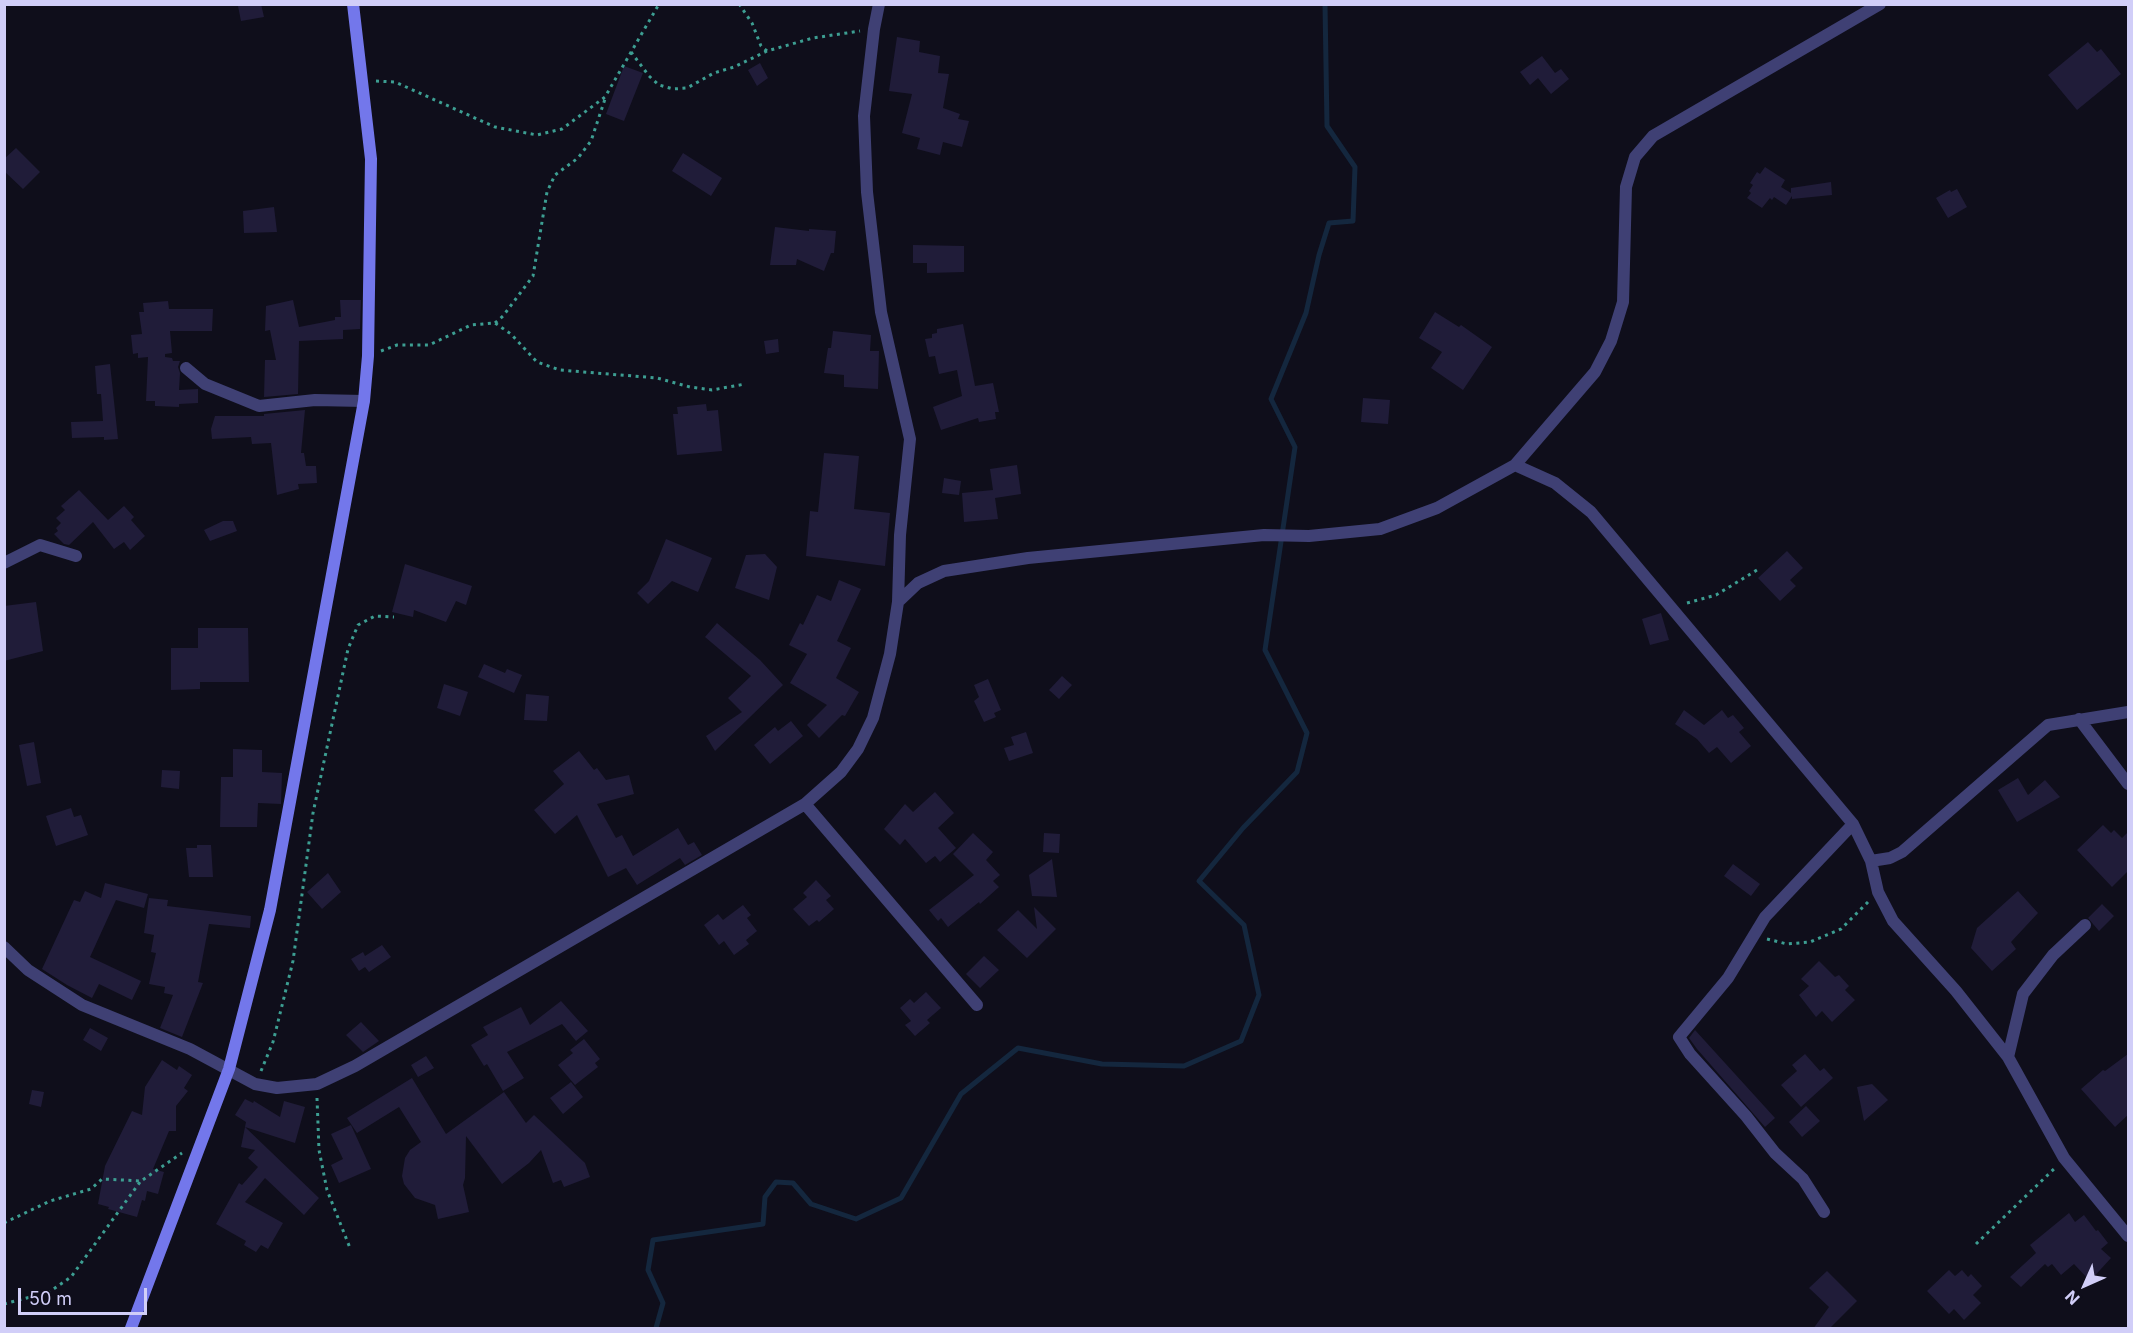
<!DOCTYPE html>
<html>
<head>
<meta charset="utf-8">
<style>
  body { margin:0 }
  #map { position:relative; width:2133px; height:1333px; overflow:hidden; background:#0f0e1b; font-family:Inter,sans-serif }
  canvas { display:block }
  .frame { position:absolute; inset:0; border:6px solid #d1cef8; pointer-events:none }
  .north { position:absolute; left:2055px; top:1255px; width:60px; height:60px; -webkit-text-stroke:4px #0f0e1b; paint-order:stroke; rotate:225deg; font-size:16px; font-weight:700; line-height:24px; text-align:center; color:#d1cef8 }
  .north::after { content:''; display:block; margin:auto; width:21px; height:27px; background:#d1cef8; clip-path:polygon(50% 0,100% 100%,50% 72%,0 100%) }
  .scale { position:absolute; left:18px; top:1288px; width:129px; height:27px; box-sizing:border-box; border:3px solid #d1cef8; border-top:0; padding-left:8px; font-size:18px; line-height:21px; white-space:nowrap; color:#d1cef8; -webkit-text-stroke:4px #0f0e1b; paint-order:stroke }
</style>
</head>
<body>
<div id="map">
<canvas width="2133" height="1333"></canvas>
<div class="frame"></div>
<div class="north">N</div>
<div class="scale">50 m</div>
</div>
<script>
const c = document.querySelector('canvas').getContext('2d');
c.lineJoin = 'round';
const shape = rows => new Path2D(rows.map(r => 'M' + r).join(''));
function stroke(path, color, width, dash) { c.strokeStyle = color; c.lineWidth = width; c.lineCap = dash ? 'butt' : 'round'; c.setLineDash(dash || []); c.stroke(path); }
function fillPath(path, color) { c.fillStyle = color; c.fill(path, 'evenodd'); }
const stream = shape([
  [656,1328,663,1303,648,1270,653,1240,763,1224,765,1197,776,1182,793,1183,811,1204,856,1219,901,1198,961,1094,1018,1048,1102,1064,1184,1066,1241,1041,1259,995,1244,925,1199,881,1243,828,1297,772,1307,733,1265,650,1295,447,1271,399,1306,313,1319,255,1329,223,1353,221,1355,167,1327,126,1325,4]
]);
const building = shape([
  [249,4,261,4,264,17,241,21,238,6],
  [897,37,920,41,919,52,940,56,938,73,949,74,943,108,960,114,958,119,969,121,962,147,943,142,940,155,917,149,920,138,902,133,912,94,889,91],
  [2088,42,2097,52,2101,49,2121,74,2077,110,2048,75],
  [1542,56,1555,73,1561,69,1569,79,1551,94,1538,78,1530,85,1520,72],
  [760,63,768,78,757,86,748,70],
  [624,66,643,73,624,121,606,114],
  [16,148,40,172,23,189,4,171,4,159],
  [683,153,722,178,711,196,672,171],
  [1765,167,1785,180,1781,187,1791,193,1791,188,1831,182,1832,195,1792,199,1792,196,1786,205,1774,197,1772,200,1770,198,1762,208,1747,198,1751,193,1749,191,1753,185,1750,183,1757,172,1760,174],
  [1957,189,1967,207,1948,218,1936,198,1950,190,1951,192],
  [274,207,277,232,244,233,243,211],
  [775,227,809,231,809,229,836,231,834,253,831,253,824,271,797,259,796,265,770,265],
  [913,245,964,246,964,272,927,273,927,263,913,263],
  [293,300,299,327,335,320,335,317,341,317,340,300,361,300,360,329,343,330,343,339,299,341,298,394,264,397,265,360,276,360,270,330,265,331,266,306],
  [168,301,169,309,213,309,212,331,170,331,172,353,165,354,165,357,172,358,173,361,180,361,178,367,180,373,179,390,198,389,198,403,179,404,179,407,155,406,155,401,146,401,148,357,138,358,138,353,133,354,131,335,142,334,139,312,144,312,143,303],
  [1435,312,1459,327,1461,325,1492,347,1463,390,1431,368,1442,352,1419,338],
  [963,324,975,386,993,383,999,412,995,412,996,419,979,422,978,418,941,430,933,407,962,396,957,370,939,374,935,356,929,357,925,339,932,338,932,334,937,333,937,329],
  [833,331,871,335,870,351,879,351,878,389,844,387,844,375,824,373,828,348,831,348],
  [778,339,779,352,766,354,764,341],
  [110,364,118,439,104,440,104,437,72,438,71,422,103,421,101,394,97,394,95,366],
  [1363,398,1390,400,1388,424,1361,422],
  [706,404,707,411,718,410,722,451,677,455,673,414,678,414,677,407],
  [305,410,301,453,304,453,306,466,316,466,317,483,298,484,299,489,277,495,271,443,252,444,251,437,212,439,211,429,215,416,264,416,264,414],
  [824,453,859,456,854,509,890,513,885,566,806,556,810,511,818,512],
  [1017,465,1021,494,995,498,998,519,964,522,962,493,993,490,990,469],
  [944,478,961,481,959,495,942,493],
  [79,490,108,520,124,506,134,517,131,520,145,536,130,550,124,542,114,549,93,522,69,545,64,544,54,534,58,531,56,528,61,523,56,518,65,510,61,506],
  [223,521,233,521,237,531,210,541,204,530],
  [666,539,712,558,698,592,672,581,648,604,637,593,649,581],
  [1787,551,1803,568,1790,580,1796,586,1780,601,1758,578],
  [765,554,777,567,769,600,735,588,746,555],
  [405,564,472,586,466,605,456,601,446,622,414,610,413,617,392,612],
  [839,580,861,589,837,641,851,648,836,678,859,692,845,716,842,715,819,738,807,725,827,705,790,683,807,654,789,645,800,623,803,625,817,595,831,601],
  [36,602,43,651,4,661,4,606],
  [1661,613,1669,640,1650,645,1642,619],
  [717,623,760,660,783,685,715,751,706,736,742,712,728,698,751,676,705,637],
  [198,628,248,628,249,682,200,682,200,689,171,690,171,648,198,648],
  [484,664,505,673,507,669,522,675,514,693,478,677],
  [1062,676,1072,685,1059,699,1049,690],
  [988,679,1001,710,994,713,996,717,984,722,974,701,979,697,974,685],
  [444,684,468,692,460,716,437,708],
  [526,694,549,696,547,721,524,720],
  [1684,710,1704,725,1722,710,1728,718,1733,715,1744,728,1739,732,1751,746,1731,763,1717,747,1709,753,1697,739,1675,724],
  [791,721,803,736,770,764,754,745,775,727,778,731],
  [1026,732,1033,753,1009,761,1004,748,1014,745,1011,737],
  [34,742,41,783,27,786,19,745],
  [233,749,262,750,262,772,282,773,281,804,258,803,257,827,220,827,221,777,233,777],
  [579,751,594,770,597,768,606,780,629,775,634,794,597,804,616,838,622,835,633,856,678,828,688,845,694,842,702,855,685,865,680,858,637,885,626,868,608,877,577,815,555,834,534,810,564,784,553,771],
  [162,770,180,771,179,789,161,787],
  [2018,778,2028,795,2045,780,2060,797,2017,822,1998,790],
  [935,792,954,813,938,828,956,848,940,862,935,856,926,863,905,839,900,845,884,829,905,804,913,812],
  [71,808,74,817,81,815,88,835,56,846,46,816],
  [2103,825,2111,833,2114,830,2122,838,2128,832,2128,871,2112,887,2077,850],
  [973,833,993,852,986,860,1000,875,993,881,999,887,980,904,979,902,948,927,941,918,938,921,929,910,974,875,953,854],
  [1044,833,1060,834,1059,853,1043,852],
  [197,845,211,845,213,877,189,877,186,848,197,848],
  [1052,859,1057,897,1032,896,1029,875],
  [1733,864,1760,884,1751,896,1724,876],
  [328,873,341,892,322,909,307,892],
  [816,880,831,896,826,900,834,909,819,922,817,920,809,926,793,909,807,897,803,893],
  [105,883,148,894,144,908,116,900,90,957,141,981,132,1000,99,984,92,998,67,985,42,969,74,900,80,902,85,891,101,898],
  [2018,891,2038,913,2011,942,2016,949,1992,971,1971,948,1977,928],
  [149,898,168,900,167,906,251,916,250,928,209,924,198,982,203,983,182,1037,160,1028,173,995,164,993,165,987,149,984,156,953,151,952,154,935,144,933],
  [2102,904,2114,916,2099,931,2088,918],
  [743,905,751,915,747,918,757,931,746,940,749,944,734,955,724,941,719,945,704,925,718,914,723,920],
  [1034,907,1056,929,1027,958,997,930,1018,910,1037,929],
  [382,945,391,957,369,972,365,967,359,971,351,959,363,952,365,956],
  [984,956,999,970,980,988,966,974],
  [1819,961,1835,977,1839,975,1849,986,1845,990,1855,1000,1832,1022,1822,1011,1816,1017,1799,995,1809,986,1801,979],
  [926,992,941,1008,927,1020,930,1023,915,1036,905,1025,911,1021,900,1008,910,999,914,1003],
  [561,1001,588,1031,576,1041,562,1024,507,1052,524,1078,503,1091,487,1064,484,1066,471,1045,488,1035,483,1027,521,1007,530,1025],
  [361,1022,379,1041,363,1052,346,1035],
  [90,1028,108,1038,101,1051,83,1040],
  [1695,1030,1775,1118,1765,1127,1697,1049,1689,1038],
  [584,1039,600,1059,595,1063,598,1067,575,1085,558,1065,573,1053,570,1050],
  [1805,1054,1820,1071,1824,1068,1833,1078,1801,1107,1781,1085,1797,1071,1792,1065],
  [2128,1054,2128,1115,2115,1127,2081,1089,2103,1070,2105,1071],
  [426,1056,434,1068,418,1077,411,1065],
  [162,1060,177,1070,179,1066,192,1075,184,1088,188,1091,176,1106,176,1131,169,1131,153,1169,164,1172,158,1194,147,1191,145,1201,142,1200,137,1217,108,1209,109,1207,98,1204,105,1166,132,1111,142,1115,145,1087],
  [412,1078,446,1134,504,1092,526,1123,534,1115,585,1163,590,1177,564,1187,561,1180,553,1183,541,1150,529,1163,502,1184,466,1136,465,1178,463,1185,469,1212,438,1219,435,1205,415,1198,404,1184,402,1176,405,1158,410,1150,421,1142,399,1107,357,1133,347,1118],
  [571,1082,583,1097,563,1114,550,1098],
  [1872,1084,1888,1100,1864,1121,1857,1087],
  [32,1090,44,1092,41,1107,29,1104],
  [245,1099,253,1103,254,1101,280,1117,284,1101,305,1107,295,1143,245,1127,246,1122,235,1115],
  [1806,1106,1820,1121,1802,1137,1789,1122],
  [351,1125,371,1169,339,1183,331,1165,343,1159,331,1134],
  [245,1127,319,1198,304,1215,265,1178,245,1202,283,1223,268,1249,261,1245,256,1252,244,1245,246,1241,216,1224,239,1183,242,1185,258,1167,248,1158,255,1150,241,1147],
  [2069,1213,2075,1222,2084,1215,2096,1231,2098,1230,2108,1243,2101,1249,2111,1258,2090,1281,2074,1264,2061,1275,2052,1264,2048,1267,2045,1264,2021,1287,2010,1277,2036,1253,2030,1245],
  [1949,1270,1955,1276,1962,1270,1968,1277,1971,1274,1982,1286,1973,1295,1981,1303,1964,1320,1954,1309,1949,1314,1927,1291],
  [1827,1271,1857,1301,1829,1329,1813,1329,1829,1307,1809,1288]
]);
const path = shape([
  [739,4,752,23,761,46,767,51,813,38,860,31],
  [631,52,649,76,659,85,673,89,687,88,714,73,734,67,767,51],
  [376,81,395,82,495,127,537,135,562,129,605,97,659,4],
  [495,323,503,316,533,276,547,192,555,175,578,158,591,141,605,99],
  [381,351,397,345,429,345,471,325,495,323,511,334,537,362,560,370,657,378,690,387,712,390,745,384],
  [1687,603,1716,595,1757,570],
  [1767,939,1787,944,1810,942,1841,929,1869,901],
  [261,1071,273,1042,293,961,313,813,348,649,358,625,375,616,394,617],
  [317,1098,319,1150,327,1190,350,1248],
  [4,1223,50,1201,91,1189,102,1179,141,1181,182,1153],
  [1976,1244,2055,1168],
  [4,1304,49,1292,71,1277,140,1182]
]);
const street = shape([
  [879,4,874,29,864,116,867,192,881,312,910,439,900,535,898,602],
  [186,368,205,384,259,406,315,400,364,401],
  [1515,465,1555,483,1591,512,1853,824,1871,861,1878,892,1893,921,1956,991,2008,1057,2064,1158,2128,1236],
  [4,563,40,545,76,556],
  [2079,719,2128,784],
  [805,804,977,1005],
  [1871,861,1890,858,1902,852,2048,725,2128,712],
  [4,947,28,970,82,1005,190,1049,255,1084,277,1088,317,1084,355,1066,805,804,841,772,858,749,873,718,890,654,898,602,918,583,944,571,1028,558,1264,535,1309,536,1380,529,1437,508,1515,465,1595,372,1611,341,1623,302,1626,187,1635,157,1653,136,1880,4],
  [2008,1057,2023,994,2053,955,2085,925],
  [1824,1212,1803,1179,1775,1153,1746,1116,1690,1054,1679,1037,1728,978,1765,917,1853,824]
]);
const secondary = shape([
  [131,1328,229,1069,270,910,364,401,368,356,371,159,353,4]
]);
stroke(stream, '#14273e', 5);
fillPath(building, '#201c39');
stroke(path, '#3d9e92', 3, [3, 4.5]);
stroke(street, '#3f4074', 12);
stroke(secondary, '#7377eb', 12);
</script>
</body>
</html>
